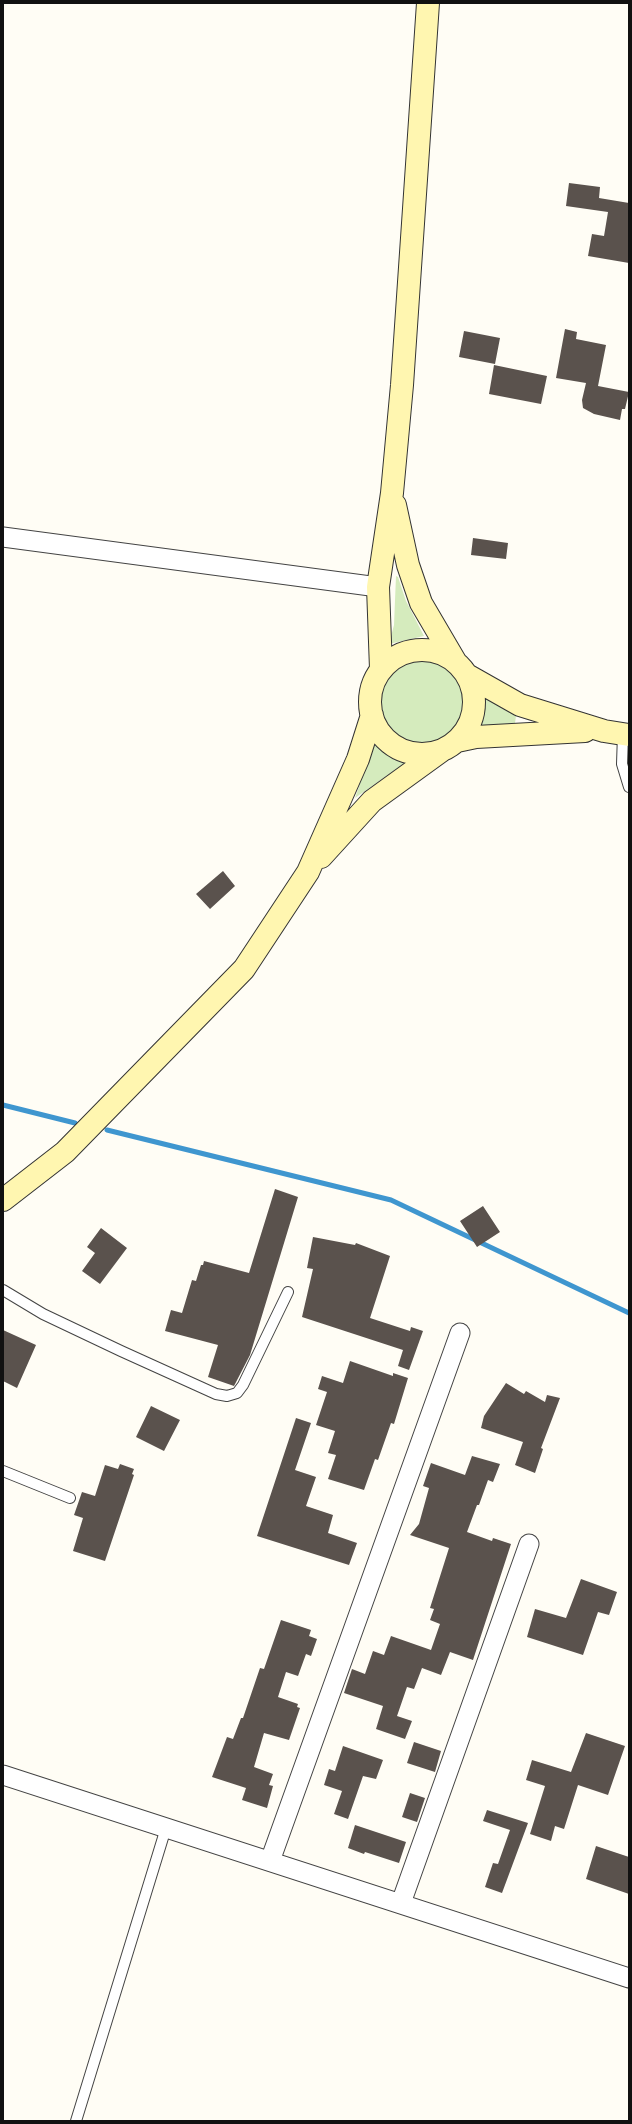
<!DOCTYPE html>
<html>
<head>
<meta charset="utf-8">
<style>
  body { margin:0 }
  #map { position:relative; width:632px; height:2124px; overflow:hidden; background:#fffdf5; font-family:"Playfair Display",serif }
  canvas { display:block }
  .frame { position:absolute; inset:0; border:4px solid #111; pointer-events:none }
</style>
</head>
<body>
<div id="map">
<canvas width="632" height="2124"></canvas>
<div class="frame"></div>
</div>
<script>
const c = document.querySelector('canvas').getContext('2d');
c.lineJoin = 'round';
function fillPath(path, color) { c.fillStyle = color; c.fill(path, 'evenodd'); }
const shape = rows => new Path2D(rows.map(r => 'M' + r).join(''));
function stroke(path, color, width, dash) { c.strokeStyle = color; c.lineWidth = width; c.lineCap = dash ? 'butt' : 'round'; c.setLineDash(dash || []); c.stroke(path); }
const green = shape([
  [396,576,398,577,406,601,424,636,389,644,394,625],
  '380 701a43 43 0 1 1 86 0a43 43 0 1 1-86 0Z',
  [484,695,516,716,515,723,480,729,484,712],
  [374,744,393,758,405,763,355,798]
]);
const stream = shape([
  [3,1105,75,1123],
  [107,1130,391,1200,629,1313]
]);
const building = shape([
  [569,183,600,187,599,198,629,203,629,263,588,256,592,234,604,236,608,212,566,206],
  [565,329,577,332,576,339,606,345,598,386,629,392,625,409,622,409,620,420,594,414,583,408,582,400,586,383,556,378],
  [464,331,500,338,495,364,459,357],
  [494,365,547,376,541,404,489,394],
  [473,538,508,543,506,559,471,555],
  [223,871,235,886,210,909,196,894],
  [275,1189,298,1197,250,1355,234,1386,208,1377,218,1345,165,1331,171,1310,182,1313,192,1280,196,1281,201,1265,203,1265,204,1261,249,1273],
  [483,1206,500,1232,477,1247,460,1221],
  [101,1228,127,1248,100,1284,82,1271,95,1253,87,1247],
  [313,1237,355,1245,356,1243,390,1256,370,1318,410,1331,411,1327,423,1331,409,1370,398,1366,403,1350,302,1317,313,1269,307,1268],
  [3,1330,36,1345,17,1388,3,1381],
  [350,1361,393,1376,393,1373,408,1378,394,1424,391,1423,378,1460,375,1459,364,1490,328,1479,336,1455,328,1453,335,1431,316,1425,327,1392,318,1389,322,1376,343,1383],
  [506,1383,524,1394,526,1391,545,1402,547,1395,560,1398,541,1448,543,1449,535,1473,515,1465,523,1442,481,1428,484,1416],
  [151,1406,180,1420,164,1451,136,1437],
  [296,1418,311,1423,295,1470,316,1477,306,1506,333,1515,328,1533,357,1543,349,1565,257,1536],
  [472,1456,500,1464,493,1482,488,1480,479,1505,477,1505,467,1532,492,1541,493,1538,511,1544,473,1660,450,1652,441,1675,422,1668,414,1689,407,1687,397,1716,412,1721,405,1739,376,1729,383,1706,344,1693,352,1669,365,1674,373,1651,384,1655,391,1636,431,1650,440,1624,430,1620,434,1609,430,1608,449,1548,410,1535,419,1524,429,1488,423,1486,431,1463,465,1475],
  [120,1464,134,1469,132,1474,134,1475,105,1561,73,1551,83,1518,74,1515,82,1492,95,1496,105,1465,118,1469],
  [581,1579,617,1592,609,1615,598,1612,583,1655,527,1637,535,1609,566,1618],
  [281,1620,311,1630,309,1636,317,1639,311,1656,306,1654,298,1676,286,1672,278,1697,298,1704,297,1707,300,1708,289,1740,264,1733,254,1767,273,1774,269,1785,273,1786,267,1808,242,1800,246,1788,212,1777,227,1737,233,1739,241,1718,243,1718,260,1668,264,1669],
  [586,1733,625,1746,608,1795,578,1785,564,1829,555,1826,551,1841,530,1834,545,1786,526,1780,532,1760,571,1772],
  [414,1742,441,1751,435,1772,407,1763],
  [343,1746,383,1760,376,1779,363,1776,348,1819,334,1814,342,1791,324,1785,329,1769,335,1771],
  [410,1793,425,1798,417,1822,402,1817],
  [487,1810,528,1823,502,1893,485,1887,493,1863,498,1864,510,1830,483,1821],
  [355,1825,406,1842,399,1863,365,1852,364,1854,348,1848],
  [596,1846,629,1857,629,1894,586,1879]
]);
const lane = shape([
  [623,734,622,764,629,787],
  [3,1290,43,1314,121,1351,216,1394,227,1396,237,1393,243,1385,288,1292],
  [3,1471,70,1498],
  [76,2121,166,1828]
]);
const street = shape([
  [3,537,378,587],
  [3,1775,629,1978],
  [270,1861,460,1333],
  [401,1903,529,1544]
]);
const secondary = shape([
  [395,505,408,565,421,603,455,661],
  '370 702a52 52 0 1 1 104 0a52 52 0 1 1-104 0Z',
  [381,669,378,587,392,493,402,385,428,3],
  [467,675,520,705,604,731,629,735],
  [457,741,476,737,585,731],
  [321,857,372,801,441,751],
  [3,1200,65,1152,244,969,308,872,358,759,372,715]
]);
fillPath(green, '#d5ebbd');
stroke(stream, '#3f96cf', 5);
fillPath(building, '#5a524d');
stroke(lane, '#444', 12);
stroke(street, '#444', 21);
stroke(secondary, '#333', 24);
stroke(lane, '#fff', 10);
stroke(street, '#fff', 19);
stroke(secondary, '#fff6b0', 22);
</script>
</body>
</html>
